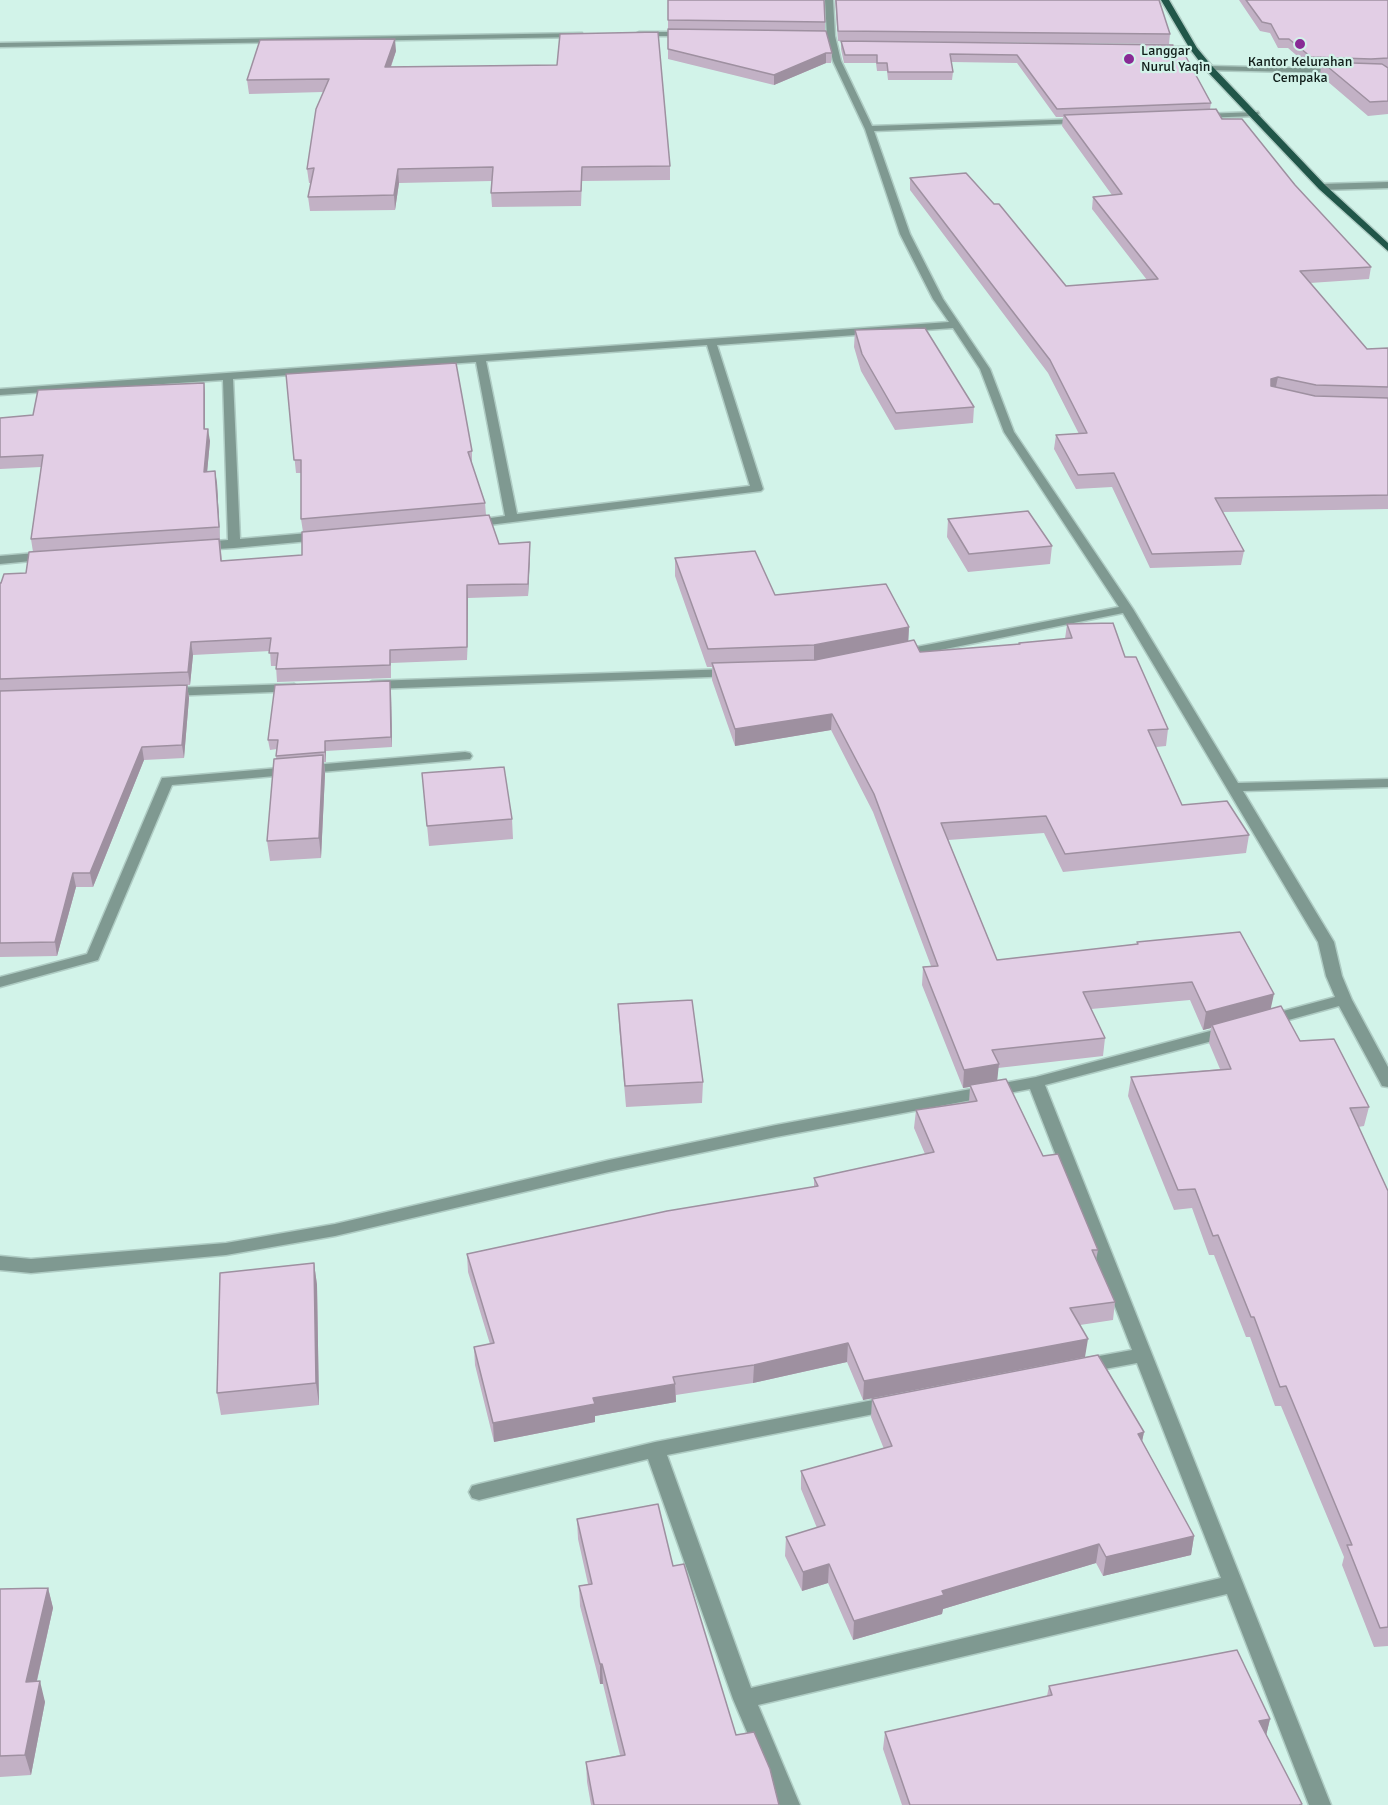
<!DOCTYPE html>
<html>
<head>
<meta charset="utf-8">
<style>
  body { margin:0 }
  canvas { display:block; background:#d2f3e9 }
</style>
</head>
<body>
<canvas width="1388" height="1805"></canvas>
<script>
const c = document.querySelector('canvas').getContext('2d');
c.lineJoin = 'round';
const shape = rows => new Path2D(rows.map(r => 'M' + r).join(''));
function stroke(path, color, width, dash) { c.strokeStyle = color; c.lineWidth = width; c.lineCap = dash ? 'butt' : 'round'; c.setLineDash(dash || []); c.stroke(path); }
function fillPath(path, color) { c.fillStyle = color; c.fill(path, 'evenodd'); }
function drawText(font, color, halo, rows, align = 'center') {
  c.font = font + ' Signika,sans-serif'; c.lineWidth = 4.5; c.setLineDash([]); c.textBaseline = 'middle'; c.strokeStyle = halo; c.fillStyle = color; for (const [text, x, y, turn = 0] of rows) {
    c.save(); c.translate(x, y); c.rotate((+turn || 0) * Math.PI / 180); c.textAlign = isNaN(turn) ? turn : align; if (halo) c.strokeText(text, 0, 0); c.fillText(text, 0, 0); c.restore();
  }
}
const minor = shape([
  [825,0,833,0,835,36,841,61,872,126,1082,119,1086,121,1082,123,874,131,910,234,943,299,990,369,1014,432,1133,609,1238,783,1388,779,1388,787,1243,791,1334,942,1342,976,1352,1000,1388,1067,1388,1087,1382,1086,1380,1082,1339,1006,1267,1026,1259,1021,1261,1017,1335,997,1326,976,1318,942,1123,613,901,658,895,654,901,650,1119,607,1004,432,980,369,953,328,717,345,763,489,761,491,473,527,467,523,469,521,505,516,476,362,233,379,240,539,320,532,326,536,320,540,234,548,201,550,195,546,201,542,228,540,223,380,0,395,0,389,949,322,933,299,900,234,865,129,833,61,827,36,825,0],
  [707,345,750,486,517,514,486,361,707,345],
  [639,32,687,32,691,34,687,36,636,36,635,34,639,32],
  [582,33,582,37,579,37,0,47,0,43,582,33],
  [1161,47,1194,47,1198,49,1194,51,1158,51,1158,47,1161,47],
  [1209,66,1341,69,1345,71,1341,73,1206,70,1206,66,1209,66],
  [1258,112,1259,114,1255,116,1201,118,1197,116,1201,114,1258,112],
  [1388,182,1388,188,1322,190,1318,187,1322,184,1388,182],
  [48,552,52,553,52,559,0,564,0,556,48,552],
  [731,669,738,673,736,676,372,689,365,685,372,681,731,669],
  [294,684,301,688,299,691,168,696,161,692,168,688,294,684],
  [465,752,470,753,472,756,470,759,172,785,98,960,0,987,0,977,87,954,162,778,465,752],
  [1229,1026,1235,1027,1237,1031,1235,1035,1045,1085,1331,1805,1309,1805,1227,1594,758,1705,800,1805,778,1805,733,1699,648,1459,479,1500,472,1498,469,1492,472,1486,479,1484,655,1442,889,1397,896,1399,899,1404,896,1409,889,1411,667,1455,751,1688,1221,1578,1137,1363,1083,1373,1076,1371,1074,1366,1076,1361,1083,1359,1132,1350,1030,1089,776,1137,609,1172,335,1236,226,1255,31,1273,0,1270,0,1256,31,1259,226,1243,335,1224,609,1160,776,1125,1036,1077,1229,1026]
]);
const major = shape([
  [1161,0,1169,0,1197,48,1212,66,1325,185,1388,243,1388,251,1319,189,1206,70,1190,49,1161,0]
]);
const wall = shape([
  [668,0,825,22,825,31,832,53,831,63,826,63,774,85,668,59],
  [835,0,1159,0,1170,34,1169,44,838,41],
  [1239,0,1388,0,1388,67,1387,67,1388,68,1388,114,1368,116,1320,75,1321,67,1310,67,1288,48,1278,48,1270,33,1260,31],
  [841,41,1173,48,1211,103,1210,109,1295,185,1371,267,1369,279,1310,283,1367,349,1388,348,1388,509,1223,512,1244,551,1241,565,1150,568,1112,487,1076,489,1054,449,1056,435,1079,434,1048,373,910,190,910,178,1066,286,1147,280,1092,209,1093,197,1112,195,1062,126,1063,117,1056,117,1017,63,951,62,953,72,952,80,888,80,887,71,877,71,876,63,844,63,841,49],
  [396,51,391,67,670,166,670,180,582,181,581,206,492,207,491,193,492,181,399,183,395,210,310,211,308,197,311,183,309,183,307,169,323,92,249,94,247,80],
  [855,330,974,407,973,423,895,430,861,371,854,347],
  [286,374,472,451,472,464,485,503,486,515,499,544,530,554,528,596,468,598,467,660,391,663,391,678,277,682,276,666,271,666,270,651,193,655,190,685,187,685,189,698,184,758,144,760,93,887,76,887,57,956,0,957,0,583,26,573,33,552,31,539,41,467,0,469,0,418,33,415,204,383,205,394,205,429,210,441,207,472,217,483,220,539,222,561,302,555,303,532,301,519,301,473,296,473],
  [948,519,1052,546,1050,564,968,572,947,537],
  [675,558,775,595,909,627,908,642,920,652,1019,644,1019,643,1065,639,1067,624,1125,657,1168,729,1166,746,1156,747,1182,805,1249,835,1246,853,1063,872,1044,833,948,840,997,960,1137,944,1137,942,1271,1009,1300,1041,1369,1107,1364,1126,1358,1127,1388,1191,1388,1646,1374,1647,1342,1565,1344,1557,1281,1406,1275,1406,1250,1337,1246,1337,1214,1255,1209,1255,1192,1208,1174,1210,1128,1096,1131,1077,1220,1069,1209,1043,1211,1028,1203,1030,1190,1000,1091,1009,1105,1038,1103,1056,998,1068,997,1080,1043,1156,1098,1250,1096,1260,1115,1302,1113,1320,1080,1325,1085,1357,863,1400,847,1362,753,1383,676,1395,676,1402,595,1416,595,1422,494,1442,475,1365,474,1347,490,1344,468,1272,467,1254,814,1187,814,1178,925,1154,914,1128,916,1110,969,1102,970,1087,963,1088,922,985,923,967,931,966,873,812,831,730,735,746,712,680,712,667,707,667,675,576],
  [391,691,392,747,326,751,326,762,324,762,325,774,321,858,270,861,267,841,277,749,270,750,268,740],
  [422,773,512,819,513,839,429,846],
  [618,1004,703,1082,702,1103,626,1107,619,1025],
  [314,1263,317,1285,319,1405,221,1415,217,1393],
  [872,1399,1144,1432,1142,1441,1194,1536,1191,1555,1103,1576,1096,1563,943,1609,942,1614,853,1640,828,1583,802,1591,785,1556,786,1537,817,1528,801,1489,801,1471,884,1449,871,1417],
  [577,1519,673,1566,736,1735,779,1805,591,1805,587,1782,586,1762,620,1755,603,1684,600,1684,580,1606,579,1586,588,1584,578,1539],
  [48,1588,53,1608,37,1681,45,1702,31,1775,0,1777,0,1589],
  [1049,1686,1270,1719,1266,1735,1302,1805,902,1805,883,1749,885,1732,1047,1696]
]);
const shadedWall = shape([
  [395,39,396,51,386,80,385,67],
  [826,53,826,63,774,85,774,75],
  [398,169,399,183,395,210,394,195],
  [1278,377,1275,391,1269,393,1271,379],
  [204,383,205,394,205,441,204,429],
  [208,429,210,441,206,484,204,472],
  [215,471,217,483,220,539,219,527],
  [530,542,530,554,528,596,528,584],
  [467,585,468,598,467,660],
  [909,627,908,646,814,664,814,645],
  [191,642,193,655,190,685,188,672],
  [390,681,391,691,392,747,391,737],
  [187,685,189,698,184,758,182,745],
  [832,714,831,730,735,746,735,729],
  [325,741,326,751,326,762,325,752],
  [142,747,144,760,93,887,90,873],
  [323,755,325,774,321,858,319,838],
  [73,873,76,887,57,956,55,942],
  [1274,994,1270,1012,1212,1025,1211,1028,1203,1030,1206,1012],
  [999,1064,997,1082,963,1088,964,1070],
  [314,1263,317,1285,319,1405,316,1383],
  [1088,1339,1085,1357,863,1400,864,1381],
  [848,1343,847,1362,753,1383,754,1365],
  [675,1384,676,1402,595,1416,595,1422,494,1442,493,1423,593,1398],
  [1144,1432,1140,1451,1138,1434],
  [1194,1536,1191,1555,1103,1576,1106,1557],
  [1099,1544,1096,1563,943,1609,942,1614,853,1640,854,1621,942,1591],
  [829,1564,828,1583,802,1591,803,1572],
  [48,1588,53,1608,32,1702,26,1682],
  [600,1664,602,1664,603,1684,600,1684],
  [40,1681,45,1702,31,1775,25,1755],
  [1270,1719,1266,1736,1259,1721]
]);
const building = shape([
  [668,0,824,0,825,22,668,20,668,0],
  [836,0,1159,0,1170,34,838,31,836,0],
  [1246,0,1388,0,1388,58,1371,59,1311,57,1289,39,1279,39,1271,24,1262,22,1246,0],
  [668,29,826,31,832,53,826,53,774,75,668,49,668,29],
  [658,32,670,166,582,167,581,191,491,193,493,167,398,169,394,195,308,197,314,168,307,169,316,109,329,79,247,80,260,40,395,39,385,67,557,65,560,34,658,32],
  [841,41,1173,45,1173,48,1179,48,1185,55,1211,103,1057,109,1017,55,950,54,953,72,888,72,887,63,877,63,877,55,845,55,841,41],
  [1322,62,1382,64,1388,68,1388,101,1370,102,1322,62],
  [1216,109,1222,119,1242,119,1295,185,1371,267,1300,271,1367,349,1388,348,1388,387,1316,385,1278,377,1271,379,1271,386,1315,396,1388,398,1388,495,1215,498,1244,551,1152,554,1114,473,1078,475,1056,435,1087,433,1050,360,910,178,966,173,994,204,999,204,1066,286,1158,279,1093,197,1122,194,1064,115,1216,109],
  [925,328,974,407,896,413,862,354,855,330,925,328],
  [456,363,472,451,468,452,485,503,301,519,301,460,294,460,286,374,456,363],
  [204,383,204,429,208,429,204,472,215,471,219,527,31,539,43,455,0,457,0,418,33,415,38,390,204,383],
  [1028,511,1052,546,969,554,948,519,1028,511],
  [489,515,499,544,530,542,528,584,467,585,467,647,390,650,390,665,276,669,278,653,269,653,271,638,191,642,188,672,0,679,0,583,1,583,4,574,26,573,29,552,219,539,221,561,302,555,302,532,489,515],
  [755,551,775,595,886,584,909,627,814,645,708,649,675,558,755,551],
  [1113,623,1125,657,1136,657,1168,729,1148,730,1182,805,1227,801,1249,835,1065,854,1046,816,941,823,997,960,1138,944,1137,942,1240,932,1274,994,1206,1012,1192,982,1083,992,1105,1038,992,1050,999,1064,964,1070,923,967,938,966,874,794,832,714,735,729,712,663,815,660,914,640,920,652,1020,644,1019,643,1072,638,1067,624,1113,623],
  [390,681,391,737,325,741,325,752,276,756,278,740,268,740,275,685,390,681],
  [187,685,182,745,142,747,90,873,73,873,55,942,0,943,0,691,187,685],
  [323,755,319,838,267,841,274,759,323,755],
  [504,767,512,819,427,826,422,773,504,767],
  [692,1000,703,1082,625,1086,618,1004,692,1000],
  [1281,1006,1300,1041,1334,1039,1369,1107,1350,1108,1388,1191,1388,1627,1380,1628,1347,1545,1352,1545,1286,1386,1280,1387,1254,1317,1251,1317,1218,1235,1213,1236,1195,1189,1178,1190,1131,1077,1231,1069,1212,1025,1281,1006],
  [1006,1079,1043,1156,1058,1154,1098,1250,1092,1250,1115,1302,1070,1308,1088,1339,864,1381,848,1343,754,1365,673,1377,675,1384,593,1398,595,1404,493,1423,474,1347,494,1343,467,1254,667,1211,818,1186,814,1178,934,1152,916,1110,977,1101,970,1085,1006,1079],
  [314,1263,316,1383,217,1393,220,1273,314,1263],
  [1098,1355,1144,1432,1138,1434,1194,1536,1106,1557,1099,1544,942,1591,944,1595,854,1621,829,1564,803,1572,786,1537,825,1525,801,1471,892,1446,872,1399,1098,1355],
  [658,1504,673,1566,684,1564,736,1735,754,1732,770,1769,779,1805,594,1805,586,1762,625,1755,602,1664,600,1664,579,1586,592,1584,577,1519,658,1504],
  [48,1588,26,1682,40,1681,25,1755,0,1756,0,1589,48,1588],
  [1237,1650,1270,1719,1259,1721,1302,1804,1299,1805,910,1805,885,1732,1052,1695,1049,1686,1237,1650]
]);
const markers = [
  [1300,44,6,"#882a95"],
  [1129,59,6,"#882a95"]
];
const farPoinames = [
  ["Langgar",1141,51],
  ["Nurul Yaqin",1141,67],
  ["Kantor Kelurahan",1300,62,"center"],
  ["Cempaka",1300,78,"center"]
];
stroke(minor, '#afccc4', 3);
stroke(major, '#afccc4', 3);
fillPath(minor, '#7f9991');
fillPath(major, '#215649');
fillPath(wall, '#c2b1c5');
fillPath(shadedWall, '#9e90a0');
fillPath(building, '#e2cee5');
stroke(building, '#9e90a0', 1.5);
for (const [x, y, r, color] of markers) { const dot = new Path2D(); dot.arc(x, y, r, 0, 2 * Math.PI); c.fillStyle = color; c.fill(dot); stroke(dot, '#d2f3e9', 2); }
drawText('14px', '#101d19', '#d2f3e9', farPoinames, 'left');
</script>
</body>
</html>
